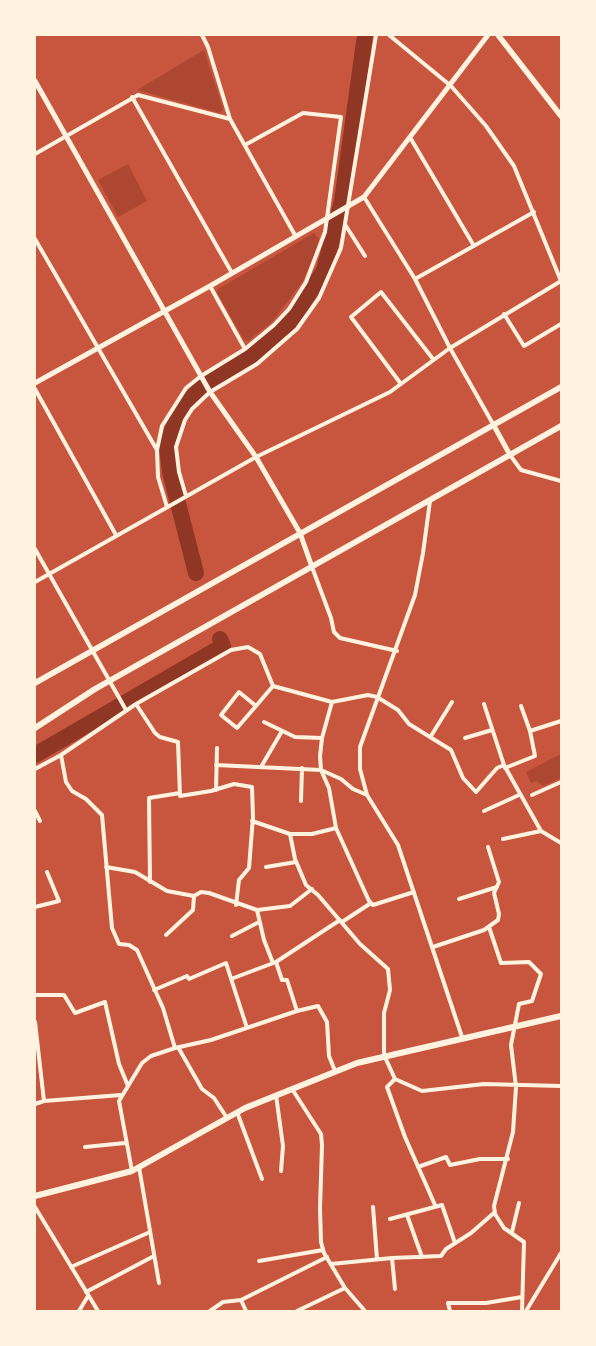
<!DOCTYPE html>
<html>
<head>
<meta charset="utf-8">
<style>
  body { margin:0 }
  #map { position:relative; width:596px; height:1346px; overflow:hidden; background:#c8553d; font-family:Roboto,sans-serif }
  canvas { display:block }
  .frame { position:absolute; inset:0; border:36px solid #fff3e0; pointer-events:none }
</style>
</head>
<body>
<div id="map">
<canvas width="596" height="1346"></canvas>
<div class="frame"></div>
</div>
<script>
const c = document.querySelector('canvas').getContext('2d');
c.lineJoin = 'round';
function fillPath(path, color) { c.fillStyle = color; c.fill(path, 'evenodd'); }
const shape = rows => new Path2D(rows.map(r => 'M' + r).join(''));
function stroke(path, color, width, dash) { c.strokeStyle = color; c.lineWidth = width; c.lineCap = dash ? 'butt' : 'round'; c.setLineDash(dash || []); c.stroke(path); }
const green = shape([
  [204,50,223,109,220,113,137,90],
  [128,164,147,201,118,217,98,180],
  [314,233,319,238,317,248,303,281,272,322,248,341,244,340,217,293,218,289],
  [561,754,561,778,543,786,537,781,531,783,526,772]
]);
const river = shape([
  [196,573,170,472,167,448,172,430,184,406,200,389,256,353,293,319,324,270,342,201,365,35],
  [35,755,223,646,220,639]
]);
const minor = shape([
  [202,35,208,47,230,119,296,237],
  [389,35,451,86,486,126,514,166,561,281],
  [132,97,232,273],
  [411,139,474,246],
  [35,154,138,95,230,119],
  [364,197,415,279,450,348,493,424],
  [346,226,365,256],
  [35,239,157,450],
  [415,279,534,212],
  [210,286,245,349],
  [504,314,524,346,561,324],
  [401,384,351,317,381,292,433,359],
  [35,389,116,535],
  [510,455,521,470,561,481],
  [186,496,179,472,176,447,185,420,192,409,210,392,257,364,297,329,319,298,341,248,376,35],
  [430,501,423,553,415,595,360,747,360,769,367,795,398,845,462,1037],
  [167,507,158,477,157,450,162,426,186,388,201,376,245,349,274,325,289,309,306,282,325,232,341,117,303,113,245,145],
  [35,549,126,710],
  [312,567,331,618,334,632,340,638,397,651],
  [35,582,256,457,390,392,450,348,561,281],
  [332,702,322,738,320,756,321,770,329,788,336,828,369,901,373,905,414,892],
  [136,704,155,733,160,737,178,742,180,796,211,791,234,784,252,787,253,817,249,868,239,880,236,905],
  [484,704,504,765,541,831],
  [256,706,239,692,221,715,237,728,256,706,273,686],
  [264,722,295,737,322,738],
  [530,731,561,721],
  [431,736,452,702],
  [465,738,492,730],
  [216,765,321,770,341,779,353,789,367,795],
  [261,767,282,731],
  [505,768,535,756,530,731,521,706],
  [35,769,61,755],
  [216,790,217,748],
  [532,795,561,782],
  [301,801,302,768],
  [35,811,40,821],
  [484,811,519,795],
  [252,821,290,834,312,834,336,828],
  [290,834,295,859,306,885,318,895,360,944,388,969,390,990,384,1013,384,1055,395,1079,422,1091,484,1084,561,1086],
  [503,839,541,831,561,843],
  [106,867,135,872,167,891,194,896,201,892,209,893,257,910,290,906,312,889],
  [266,867,296,862],
  [150,882,149,798,180,793],
  [459,899,497,887],
  [35,907,59,901,47,872],
  [257,910,264,940,273,963],
  [342,922,371,903],
  [489,927,501,963,529,962,541,974,532,1001,519,1004,511,1045,516,1087,513,1132,494,1206,495,1214,504,1228,524,1242,522,1311],
  [166,935,193,910,194,896],
  [232,936,259,922],
  [433,947,484,930,498,920,499,914,494,893,499,882,488,847],
  [231,979,276,962,340,920],
  [154,990,187,976,189,979,226,963,247,1028],
  [35,995,64,995,75,1013,105,1002,119,1064,128,1086],
  [297,1011,318,1006,327,1022,329,1056,335,1071],
  [35,1022,44,1101],
  [178,1047,202,1089,214,1098,227,1118],
  [175,1048,163,1008,137,950,129,945,119,944,112,928,102,815,86,799,72,791,66,782,61,755,136,704,231,650,248,647,260,654,273,686,332,702,368,695,377,697,398,710,409,724,451,750,463,778,476,792,497,768,504,765],
  [395,1079,387,1087,405,1137,435,1205],
  [292,1089,321,1134,322,1145,320,1208,321,1242,324,1253,345,1288,365,1311],
  [276,1095,283,1146,281,1171],
  [35,1104,44,1101,121,1095],
  [237,1112,262,1179],
  [85,1147,125,1143],
  [139,1167,159,1283],
  [418,1167,446,1157,450,1165,480,1159,508,1159],
  [132,1171,119,1101,142,1063,151,1056,175,1048,211,1040,297,1011,287,980,282,980,276,962],
  [35,1207,98,1311],
  [373,1207,377,1259],
  [407,1215,422,1257],
  [390,1219,442,1205,455,1243],
  [512,1232,519,1203],
  [392,1258,395,1289],
  [259,1261,323,1250],
  [331,1264,392,1258,441,1256,446,1249,471,1233,495,1212],
  [71,1267,150,1232],
  [86,1292,154,1256],
  [241,1300,246,1311],
  [79,1311,88,1296],
  [210,1311,223,1302,241,1300,327,1257],
  [297,1311,345,1288],
  [450,1311,448,1303,486,1303,522,1297],
  [526,1311,561,1253]
]);
const tertiary = shape([
  [35,81,210,392,256,457,300,533,312,567],
  [35,383,210,286,364,197,488,35],
  [493,424,510,455]
]);
const secondary = shape([
  [498,35,561,116]
]);
const primary = shape([
  [35,683,561,387],
  [35,728,95,689,561,426],
  [35,1196,132,1171,245,1108,357,1063,561,1016]
]);
fillPath(green, '#ae4732');
stroke(river, '#8f3625', 16);
stroke(minor, '#fff3e0', 4);
stroke(tertiary, '#fff3e0', 5);
stroke(secondary, '#fff3e0', 5.5);
stroke(primary, '#fff3e0', 6);
</script>
</body>
</html>
